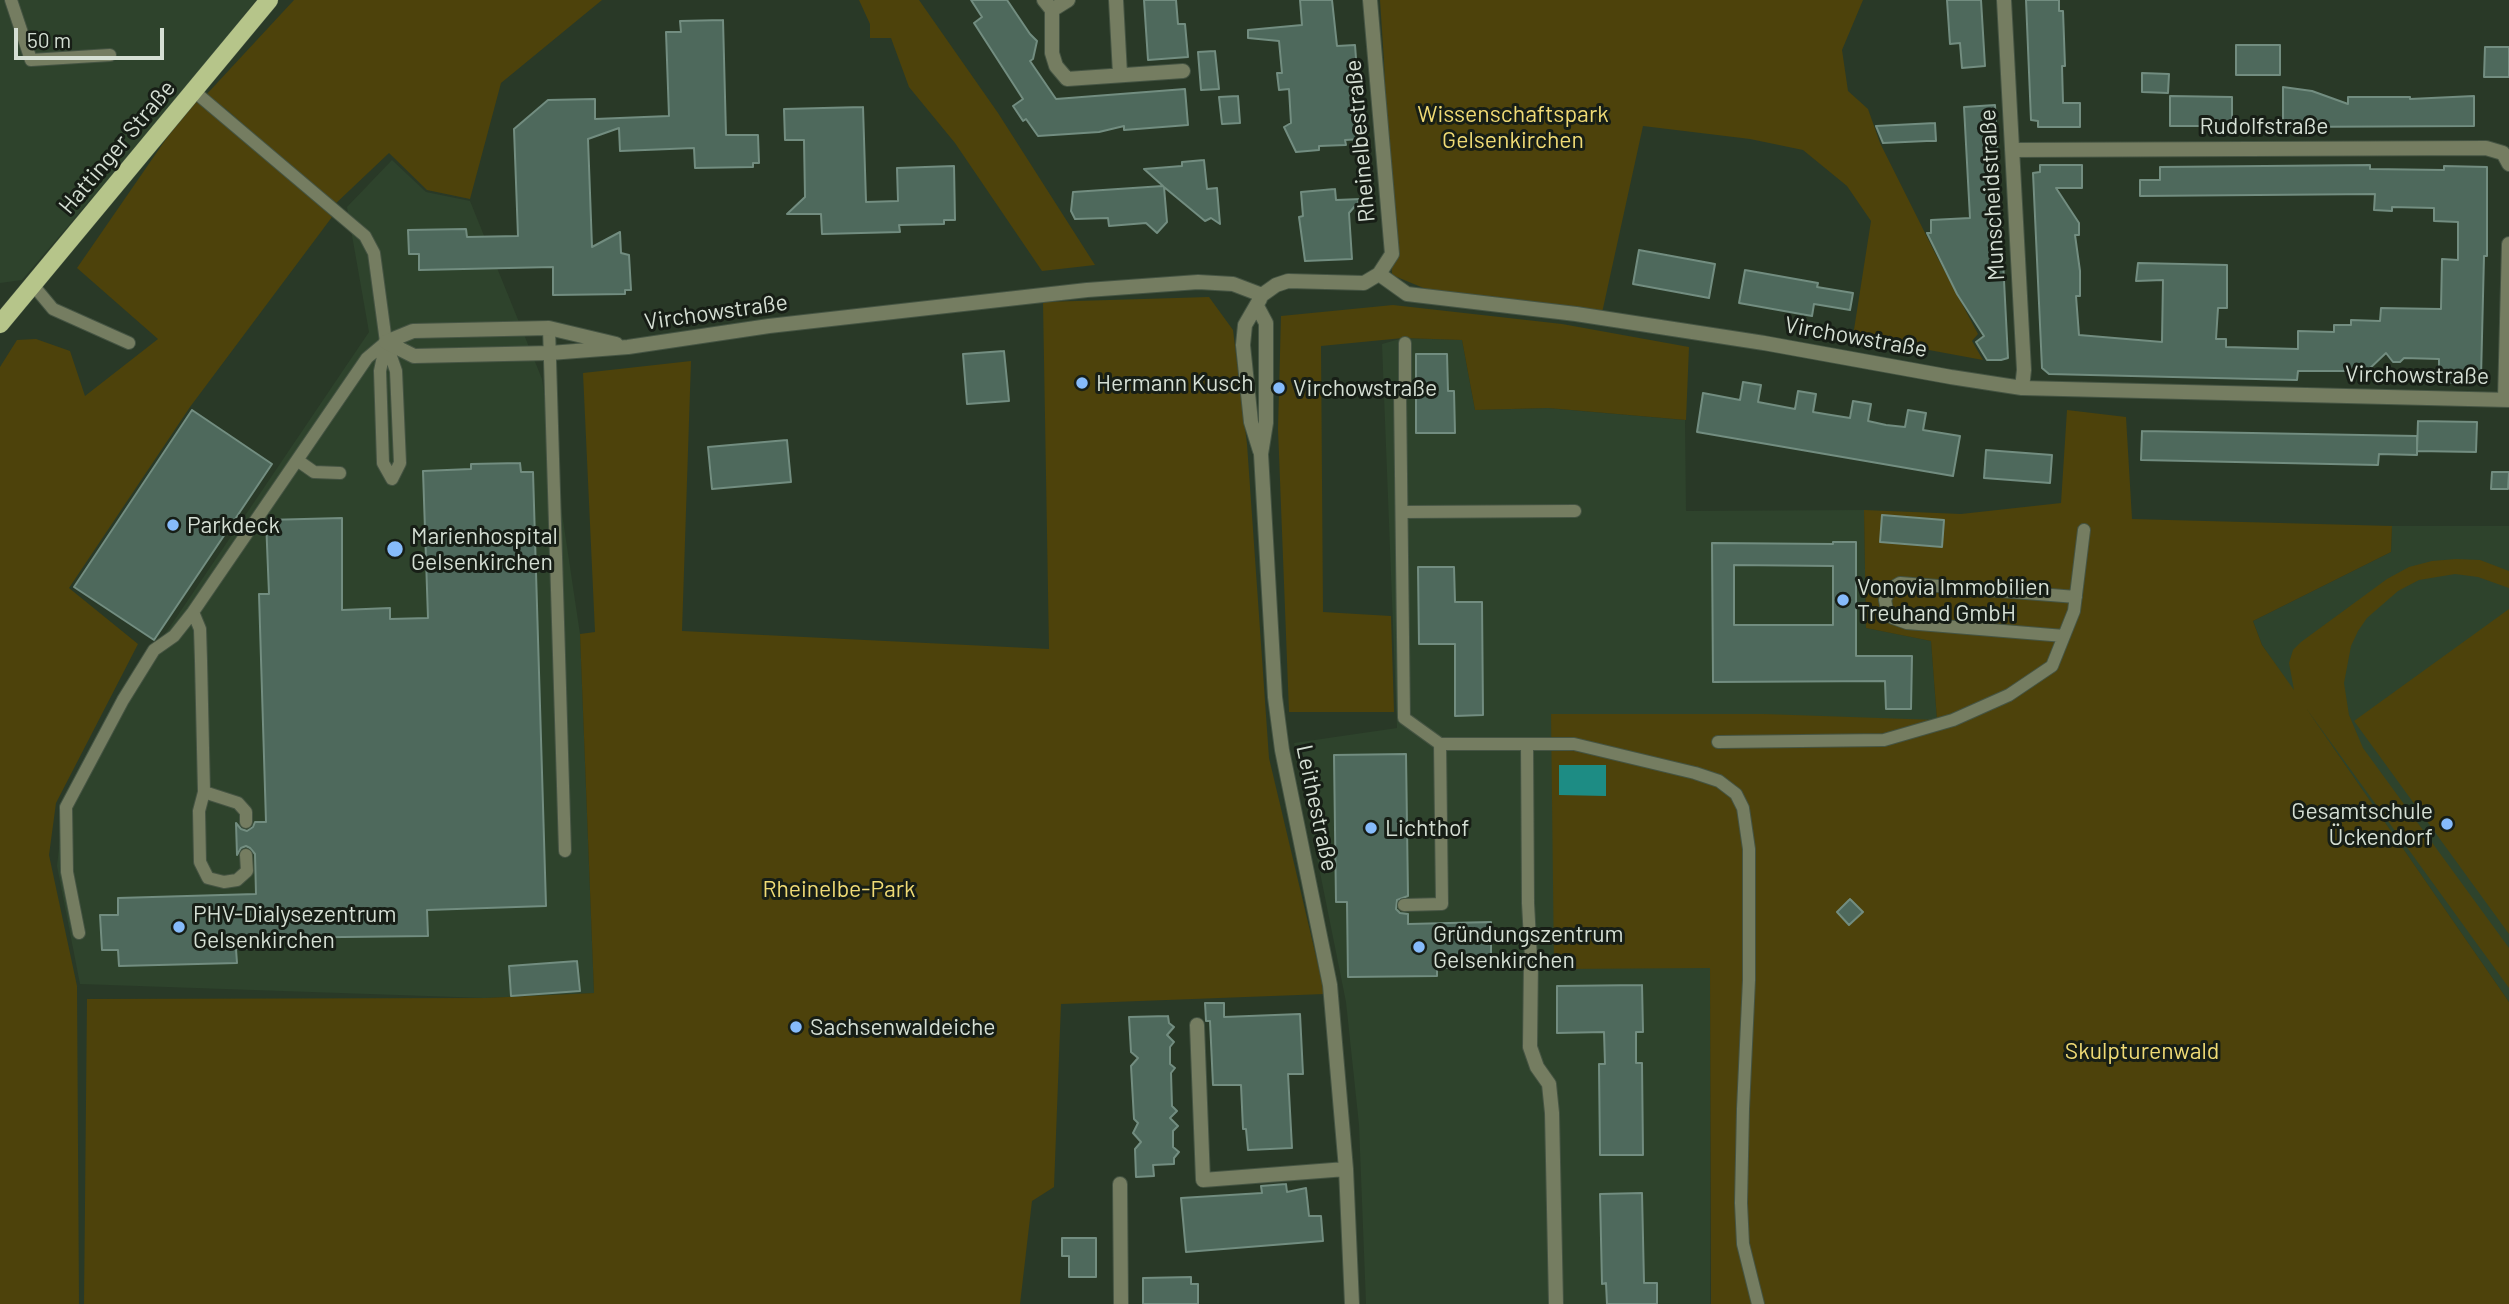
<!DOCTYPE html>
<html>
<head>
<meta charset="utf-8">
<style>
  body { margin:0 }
  #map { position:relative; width:2509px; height:1304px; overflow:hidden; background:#293927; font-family:Barlow,sans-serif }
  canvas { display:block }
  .scale { position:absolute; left:14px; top:28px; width:150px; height:32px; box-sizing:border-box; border:4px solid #d5dfd4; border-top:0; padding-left:9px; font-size:21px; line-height:24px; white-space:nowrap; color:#d5dfd4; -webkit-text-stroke:5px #171e16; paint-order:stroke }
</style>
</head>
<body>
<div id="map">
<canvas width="2509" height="1304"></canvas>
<div class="scale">50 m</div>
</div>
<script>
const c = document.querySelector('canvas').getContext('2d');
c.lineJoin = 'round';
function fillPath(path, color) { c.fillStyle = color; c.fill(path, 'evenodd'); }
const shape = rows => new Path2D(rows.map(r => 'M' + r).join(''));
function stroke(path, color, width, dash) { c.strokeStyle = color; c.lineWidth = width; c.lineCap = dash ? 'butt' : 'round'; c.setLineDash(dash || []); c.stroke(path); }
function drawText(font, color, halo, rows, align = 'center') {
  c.font = font + ' Barlow,sans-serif'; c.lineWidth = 6; c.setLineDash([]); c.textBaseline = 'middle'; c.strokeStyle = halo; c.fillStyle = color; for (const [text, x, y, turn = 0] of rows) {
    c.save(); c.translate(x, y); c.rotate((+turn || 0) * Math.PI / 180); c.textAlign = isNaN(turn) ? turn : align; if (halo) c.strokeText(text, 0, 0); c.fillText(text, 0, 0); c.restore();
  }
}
const built = shape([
  [0,0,256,0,186,88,22,280,0,283],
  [392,160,426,192,470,201,542,379,580,634,594,993,485,998,80,984,57,866,63,812,155,649,369,332,347,207],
  [1403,338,1462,340,1475,410,1548,408,1685,420,1686,511,1864,510,1866,628,1931,641,1937,720,1710,968,1710,1304,1366,1304,1359,1125,1346,1002,1294,743,1397,728,1382,344],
  [2392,526,2509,526,2509,1002,2262,645,2253,621,2391,552]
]);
const green = shape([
  [294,0,602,0,501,83,470,199,427,190,389,153,332,207,278,155,226,109,205,96],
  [859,0,919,0,998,113,1095,265,1042,271,955,143,909,87,891,38,870,38,870,24],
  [1380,0,1863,0,1842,50,1848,91,1868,109,1880,143,1935,253,1978,334,1972,341,1983,360,1853,336,1871,221,1847,186,1803,150,1750,139,1643,126,1602,313,1443,296,1392,275,1384,61],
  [195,97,277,163,332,217,190,407,69,588,138,644,56,803,49,855,77,986,79,1304,0,1304,0,367,17,340,36,339,70,351,85,396,158,339,77,268],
  [1209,297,1233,330,1247,444,1269,758,1325,994,1061,1004,1054,1187,1032,1201,1020,1304,84,1304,87,999,485,998,594,993,580,634,595,632,583,373,691,361,682,631,1049,649,1043,302],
  [1393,305,1562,324,1689,347,1686,420,1548,408,1475,410,1462,340,1403,338,1321,346,1323,612,1391,616,1394,712,1289,712,1278,429,1281,316],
  [2067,410,2126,417,2132,519,2392,526,2391,552,2253,621,2262,645,2294,690,2289,663,2293,650,2301,642,2387,579,2409,567,2432,561,2456,559,2480,560,2509,571,2509,588,2478,577,2455,574,2419,580,2398,591,2367,618,2358,631,2351,646,2344,683,2349,715,2363,748,2509,948,2509,988,2306,708,2509,1002,2509,1304,1711,1304,1710,968,1554,969,1551,714,1764,714,1937,720,1931,641,1866,628,1864,510,1961,514,2061,503],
  [2509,609,2509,934,2354,721]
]);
const water = shape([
  [1559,765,1606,765,1606,796,1559,795]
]);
const building = shape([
  [971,0,1007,0,1030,34,1037,41,1033,59,1030,61,1056,99,1185,89,1188,125,1124,130,1124,126,1099,132,1038,136,1026,119,1023,121,1013,106,1023,99,974,23,982,17,971,0],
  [1144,0,1176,0,1178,24,1185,24,1188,57,1148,60,1144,0],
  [1300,0,1332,0,1337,46,1355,45,1362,139,1345,140,1346,145,1319,146,1319,150,1296,152,1284,127,1291,123,1289,89,1279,90,1277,73,1282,73,1279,41,1248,38,1248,30,1302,25,1300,0],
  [1947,0,1981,0,1985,66,1962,68,1960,43,1950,44,1947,0],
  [2026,0,2059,0,2059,11,2063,11,2065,66,2062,66,2063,103,2080,103,2080,127,2038,127,2038,121,2031,120,2026,0],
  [723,20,726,135,758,135,759,163,753,163,753,167,695,168,694,148,620,151,619,128,588,139,592,247,620,232,621,253,629,255,631,290,625,290,625,294,553,295,553,267,419,270,419,254,409,254,408,230,466,229,467,237,518,236,514,129,548,100,595,99,595,119,669,116,666,32,681,32,680,21,723,20],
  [2236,45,2280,45,2280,75,2236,75,2236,45],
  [2485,47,2509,47,2509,77,2484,77,2485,47],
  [1215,51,1219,89,1201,90,1198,52,1215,51],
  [2142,73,2169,74,2168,93,2142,92,2142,73],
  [2283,87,2312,91,2348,104,2348,97,2410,97,2410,99,2474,96,2474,126,2283,127,2283,87],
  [1238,96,1240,123,1222,124,1219,97,1238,96],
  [2170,96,2232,97,2232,126,2170,126,2170,96],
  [1995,105,2008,358,2001,360,1987,360,1976,342,1984,336,1957,294,1927,233,1931,233,1931,220,1970,218,1964,107,1995,105],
  [863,107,866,202,898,201,897,168,954,166,955,220,944,220,944,224,899,225,900,232,822,234,821,214,787,214,805,197,804,140,785,140,784,109,863,107],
  [1935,123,1936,141,1927,141,1883,143,1876,126,1935,123],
  [1204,160,1207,189,1217,188,1220,224,1211,218,1205,221,1164,187,1167,222,1157,233,1146,223,1109,226,1108,218,1075,219,1071,211,1073,192,1163,186,1144,169,1182,166,1182,162,1204,160],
  [2040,165,2082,165,2082,188,2056,188,2079,223,2079,235,2075,235,2080,271,2080,296,2076,296,2079,335,2162,342,2163,280,2136,281,2138,263,2227,265,2227,308,2218,308,2216,339,2226,339,2226,347,2298,349,2298,331,2334,332,2334,325,2351,325,2351,320,2380,321,2381,308,2441,309,2442,259,2458,260,2458,222,2434,221,2434,208,2392,207,2392,211,2374,210,2375,194,2140,196,2140,180,2160,180,2160,167,2370,165,2370,169,2444,170,2444,166,2487,167,2487,256,2484,256,2481,377,2475,383,2439,383,2439,359,2404,358,2400,362,2393,362,2386,353,2367,371,2298,371,2297,380,2049,374,2042,368,2033,173,2040,172,2040,165],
  [1335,189,1336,200,1361,199,1349,213,1352,259,1305,261,1299,217,1303,216,1301,192,1335,189],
  [1639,250,1715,264,1709,298,1633,284,1639,250],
  [1745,270,1818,283,1817,287,1853,293,1850,310,1814,304,1812,316,1739,303,1745,270],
  [1004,351,1009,401,967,404,963,354,1004,351],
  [1416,354,1447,354,1448,391,1454,391,1455,433,1416,433,1416,354],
  [1743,382,1761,385,1758,402,1795,409,1798,391,1816,394,1813,412,1831,415,1850,418,1853,401,1871,404,1868,421,1886,425,1905,427,1908,410,1926,413,1923,430,1960,436,1953,476,1697,432,1703,393,1740,400,1743,382],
  [192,410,272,464,154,640,74,587,192,410],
  [2418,421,2477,422,2476,452,2417,451,2418,421],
  [2142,431,2417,436,2417,455,2379,454,2378,465,2141,460,2142,431],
  [787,440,791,482,712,489,708,447,787,440],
  [1986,450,2052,455,2050,483,1984,478,1986,450],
  [520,463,521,472,533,472,546,906,427,910,428,936,259,938,257,949,236,949,237,963,119,966,118,950,102,950,100,915,118,915,118,898,256,894,255,854,250,848,246,846,241,848,237,855,236,823,241,829,247,831,253,827,255,822,266,822,259,594,269,594,266,520,342,518,342,610,390,608,390,619,428,618,423,471,471,469,471,464,520,463],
  [2492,472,2509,472,2508,489,2491,489,2492,472],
  [1882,515,1944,520,1942,547,1880,542,1882,515],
  [1833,542,1856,542,1856,656,1912,656,1911,709,1886,709,1885,681,1713,682,1712,543,1833,544,1833,542],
  [1734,565,1833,566,1833,625,1734,625,1734,565],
  [1418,567,1454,567,1455,602,1482,602,1483,715,1455,716,1455,644,1419,644,1418,567],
  [1406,754,1408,896,1397,900,1396,909,1400,913,1408,914,1408,924,1491,922,1491,967,1437,968,1437,976,1348,977,1347,902,1336,902,1334,755,1406,754],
  [1850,899,1863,912,1849,925,1837,912,1850,899],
  [577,961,580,991,511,996,509,966,577,961],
  [1642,985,1643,1032,1636,1032,1636,1063,1642,1063,1643,1155,1600,1155,1599,1064,1605,1064,1604,1032,1557,1033,1557,986,1642,985],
  [1205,1003,1224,1003,1224,1017,1300,1014,1303,1074,1288,1074,1292,1148,1248,1150,1246,1129,1243,1129,1241,1085,1213,1085,1210,1021,1206,1021,1205,1003],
  [1168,1016,1169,1023,1174,1027,1167,1035,1174,1042,1170,1047,1170,1064,1175,1068,1171,1073,1172,1106,1177,1111,1170,1118,1178,1126,1173,1131,1173,1147,1179,1152,1174,1158,1174,1164,1153,1165,1154,1176,1136,1177,1135,1149,1141,1142,1133,1133,1138,1123,1134,1119,1131,1066,1138,1058,1131,1052,1129,1017,1168,1016],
  [1286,1184,1287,1192,1306,1188,1309,1216,1321,1216,1323,1241,1186,1252,1181,1198,1262,1193,1261,1186,1286,1184],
  [1642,1193,1644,1283,1657,1283,1657,1304,1607,1304,1606,1283,1602,1284,1600,1194,1642,1193],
  [1062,1238,1096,1238,1096,1277,1069,1277,1069,1256,1062,1256,1062,1238],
  [1191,1277,1191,1284,1198,1284,1198,1304,1143,1304,1143,1278,1191,1277]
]);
const service = shape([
  [11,0,31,60,110,55],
  [195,92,365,236,374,253,386,342,396,371,400,463,392,479,383,463,380,371,386,342],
  [33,285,53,309,129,343],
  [549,328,565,851],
  [1405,343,1405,382,1400,393,1404,718,1440,744,1574,744,1695,773,1719,781,1736,794,1743,808,1749,849,1749,980,1743,1109,1741,1203,1743,1244,1758,1304],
  [297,460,314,472,340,473],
  [1402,512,1575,511],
  [193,612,200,629,201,661,204,792,199,811,200,862,208,878,224,882,237,880,247,871,246,855],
  [2064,636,1907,623,1893,618,1887,610,1885,600,1890,589,1900,583,2076,597],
  [1718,742,1884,740,1953,720,2009,695,2052,666,2074,611,2084,530],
  [1527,744,1528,903,1531,958],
  [204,792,238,803,246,812,246,822],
  [1404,905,1442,904,1440,744],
  [79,933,67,872,66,807,123,700,154,650,174,636,193,612,367,358,386,342]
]);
const minor = shape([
  [1044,0,1052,10,1052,53,1056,66,1067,79,1183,71],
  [1116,0,1120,74],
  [2004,0,2024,370,2022,388],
  [1052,10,1068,0],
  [2012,150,2486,148,2503,153,2509,164],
  [1379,274,1407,294,1576,314,1764,343,1951,377,2022,388,2509,400],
  [1262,295,1276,285,1288,281,1364,283,1379,274,1392,254,1370,0],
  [1257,306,1266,323,1266,423,1261,454,1275,697,1282,750,1330,985,1346,1169,1352,1304],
  [386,342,414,356,550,353,628,347,769,326,1087,290,1198,282,1233,284,1262,295],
  [386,342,413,331,549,328,616,344],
  [2505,399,2509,244],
  [1260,451,1251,422,1243,345,1245,325,1260,299],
  [1531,958,1530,1047,1537,1067,1549,1084,1552,1113,1556,1304],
  [1197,1025,1203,1180,1346,1169],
  [1120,1184,1121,1304]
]);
const primary = shape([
  [0,324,269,0]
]);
const markers = [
  [1082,383,7,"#86bbfb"],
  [1279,388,7,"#86bbfb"],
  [173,525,7,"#86bbfb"],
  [395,549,9,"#86bbfb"],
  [1843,600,7,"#86bbfb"],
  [2447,824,7,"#86bbfb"],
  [1371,828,7,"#86bbfb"],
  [179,927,7,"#86bbfb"],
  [1419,947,7,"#86bbfb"],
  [796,1027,7,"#86bbfb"]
];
const parkNames = [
  ["Wissenschaftspark",1513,114],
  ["Gelsenkirchen",1513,140],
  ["Rheinelbe-Park",839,889],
  ["Skulpturenwald",2142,1051]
];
const streetNames = [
  ["Rudolfstraße",2264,126],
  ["Rheinelbestraße",1360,141,-95],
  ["Hattinger Straße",117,147,-50],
  ["Munscheidstraße",1992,195,-93],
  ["Virchowstraße",716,312,-8],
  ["Virchowstraße",1856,337,10],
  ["Virchowstraße",2417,375,1],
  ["Leithestraße",1317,808,78]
];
const poiNames = [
  ["Hermann Kusch",1096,383],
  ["Virchowstraße",1293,388],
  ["Parkdeck",187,525],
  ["Marienhospital",411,536],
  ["Gelsenkirchen",411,562],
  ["Vonovia Immobilien",1857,587],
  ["Treuhand GmbH",1857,613],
  ["Gesamtschule",2433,811,"right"],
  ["Ückendorf",2433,837,"right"],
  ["Lichthof",1385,828],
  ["PHV-Dialysezentrum",193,914],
  ["Gelsenkirchen",193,940],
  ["Gründungszentrum",1433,934],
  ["Gelsenkirchen",1433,960],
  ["Sachsenwaldeiche",810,1027]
];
fillPath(built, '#2e432c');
fillPath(green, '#4d420b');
fillPath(water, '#1d8c84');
fillPath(building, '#4e695c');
stroke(building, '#728d80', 2);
stroke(service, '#455443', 14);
stroke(minor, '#455443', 16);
stroke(primary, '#455443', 19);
stroke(service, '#757d61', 12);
stroke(minor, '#757d61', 14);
stroke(primary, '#b6c58a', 18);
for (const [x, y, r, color] of markers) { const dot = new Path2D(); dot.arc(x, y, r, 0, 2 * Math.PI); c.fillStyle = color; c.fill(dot); stroke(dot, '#171e16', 2.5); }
drawText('23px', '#f0db75', '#171e16', parkNames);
drawText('23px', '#d5dfd4', '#171e16', streetNames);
drawText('23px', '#d5dfd4', '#171e16', poiNames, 'left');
</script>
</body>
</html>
